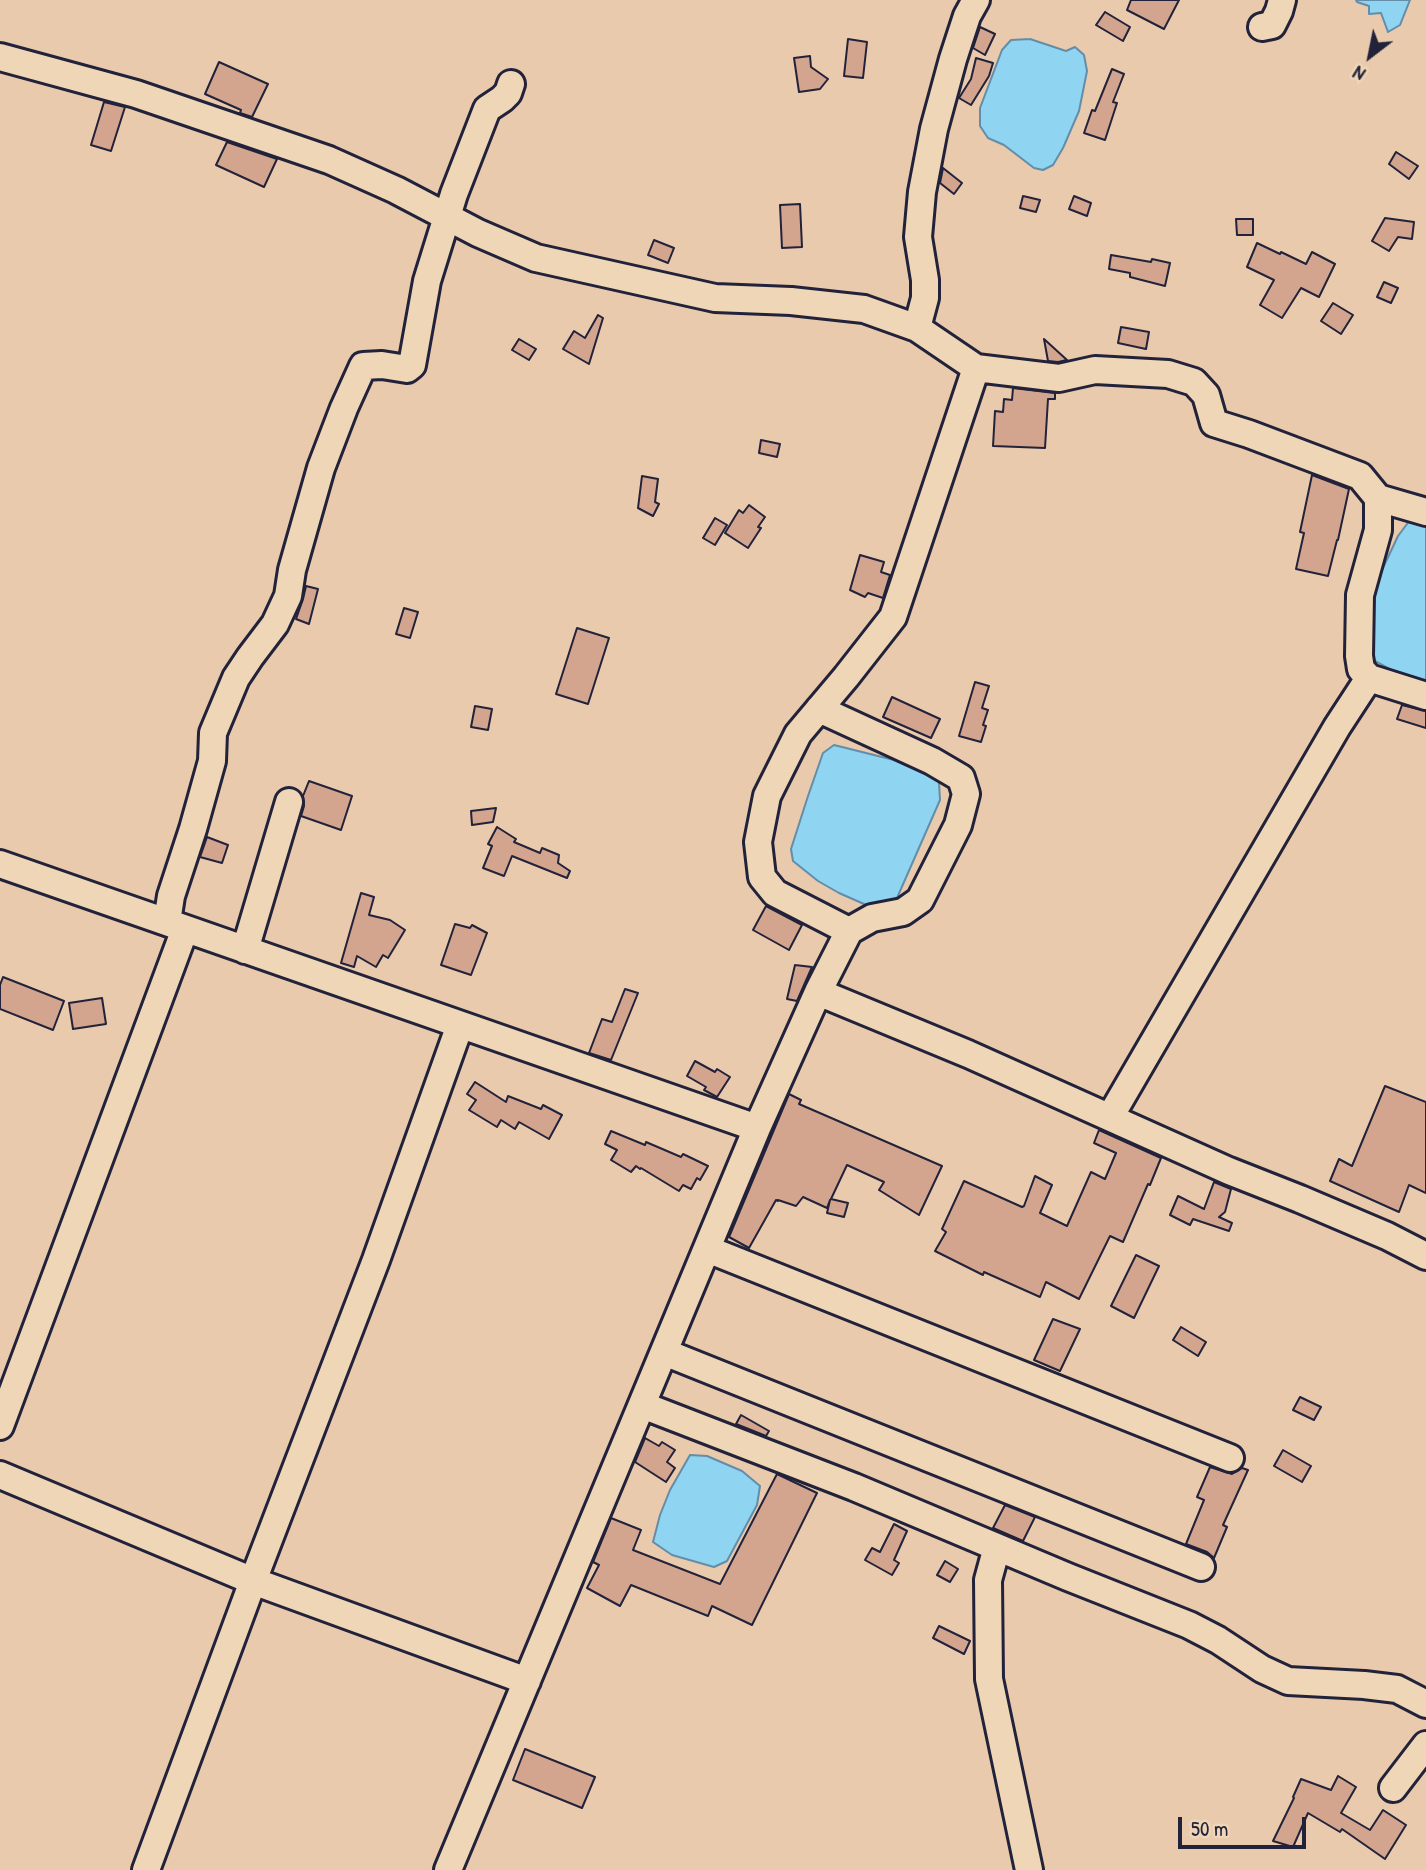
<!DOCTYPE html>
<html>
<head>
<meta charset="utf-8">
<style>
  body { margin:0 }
  #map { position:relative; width:1426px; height:1870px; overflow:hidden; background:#eacaac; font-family:"Patrick Hand",sans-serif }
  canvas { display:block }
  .north { position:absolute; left:1335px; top:21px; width:70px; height:70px; -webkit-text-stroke:5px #eed6b6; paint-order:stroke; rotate:212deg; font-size:19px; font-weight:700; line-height:28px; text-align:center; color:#22223b }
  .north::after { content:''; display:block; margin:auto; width:24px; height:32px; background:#22223b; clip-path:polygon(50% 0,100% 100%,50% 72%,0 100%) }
  .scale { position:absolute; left:1178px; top:1817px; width:128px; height:32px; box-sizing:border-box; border:4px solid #22223b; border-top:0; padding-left:9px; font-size:21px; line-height:24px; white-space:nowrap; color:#22223b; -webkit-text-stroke:5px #eed6b6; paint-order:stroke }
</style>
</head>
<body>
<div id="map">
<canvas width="1426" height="1870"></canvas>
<div class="north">N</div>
<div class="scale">50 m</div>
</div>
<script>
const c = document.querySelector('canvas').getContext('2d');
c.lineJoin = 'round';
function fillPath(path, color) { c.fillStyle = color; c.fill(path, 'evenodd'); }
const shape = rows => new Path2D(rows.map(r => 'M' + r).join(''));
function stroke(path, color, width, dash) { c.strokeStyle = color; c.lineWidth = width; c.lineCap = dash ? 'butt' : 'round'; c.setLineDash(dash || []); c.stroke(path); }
const water = shape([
  [1356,0,1410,0,1400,25,1388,32,1381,13,1369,14,1369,6,1357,2,1356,0],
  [1030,39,1066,51,1075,47,1084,55,1087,71,1079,111,1063,148,1053,165,1043,170,1034,168,1004,145,988,138,980,126,980,108,1002,50,1011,40,1030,39],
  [1410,520,1426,523,1426,685,1404,677,1372,659,1365,611,1382,570,1398,536,1410,520],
  [834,745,894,760,922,772,939,782,940,800,897,898,880,907,864,904,839,893,818,881,793,861,791,849,808,796,823,753,834,745],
  [690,1455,707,1456,742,1471,760,1486,757,1505,727,1561,714,1567,672,1555,653,1542,660,1515,670,1490,690,1455]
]);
const building = shape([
  [1131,0,1179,0,1164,29,1127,10,1131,0],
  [1105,12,1130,27,1123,41,1096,25,1105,12],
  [980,27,995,34,985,55,973,48,980,27],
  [848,39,867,42,863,78,844,76,848,39],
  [810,56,811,67,828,79,820,89,799,92,794,58,810,56],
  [976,58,993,63,989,76,971,105,959,98,971,79,976,58],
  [219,62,268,84,252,117,240,113,241,110,205,94,219,62],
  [1112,69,1124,74,1113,102,1117,103,1105,140,1084,133,1092,110,1095,111,1112,69],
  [104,102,125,107,111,151,91,145,104,102],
  [227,142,277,159,264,187,216,165,227,142],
  [1396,152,1418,166,1409,179,1389,164,1396,152],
  [943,168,962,183,954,194,940,183,943,168],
  [1023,196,1040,200,1036,212,1020,208,1023,196],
  [1074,196,1091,203,1087,216,1069,209,1074,196],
  [800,204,802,247,782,248,780,205,800,204],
  [1385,218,1414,222,1412,239,1398,237,1389,251,1372,241,1385,218],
  [1236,219,1253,219,1253,235,1237,235,1236,219],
  [654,240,674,248,668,263,648,255,654,240],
  [1257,243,1280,254,1281,252,1306,264,1312,252,1335,264,1319,297,1301,288,1282,318,1260,305,1274,280,1247,267,1257,243],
  [1111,255,1151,262,1152,259,1170,263,1165,286,1130,277,1130,273,1109,269,1111,255],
  [1384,282,1398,288,1391,303,1377,297,1384,282],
  [1333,303,1353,315,1341,334,1321,321,1333,303],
  [598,315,603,318,589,364,563,349,574,331,585,338,598,315],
  [1121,327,1149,332,1146,349,1118,343,1121,327],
  [519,339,536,349,529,360,512,350,519,339],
  [1044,339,1067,360,1058,362,1048,361,1044,339],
  [1013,388,1055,393,1055,399,1048,399,1045,448,993,446,995,411,1003,412,1004,399,1012,400,1013,388],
  [761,440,780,444,777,457,759,453,761,440],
  [1312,475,1349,489,1338,540,1337,540,1328,576,1296,569,1304,533,1300,532,1312,475],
  [642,476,658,479,655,502,659,504,653,516,638,508,642,476],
  [749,505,765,517,758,527,761,528,748,548,725,533,739,510,743,513,749,505],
  [715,518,727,525,715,545,703,538,715,518],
  [860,555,884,562,881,572,890,575,883,598,868,593,865,597,850,590,860,555],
  [306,586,318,589,309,624,296,619,303,599,306,586],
  [404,608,418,612,410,638,396,634,404,608],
  [577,628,609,638,588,704,556,694,577,628],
  [975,682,989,686,982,708,988,710,983,725,986,726,981,742,959,736,975,682],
  [892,697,940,719,931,738,883,717,892,697],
  [1402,705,1426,711,1426,728,1397,719,1402,705],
  [475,706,492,709,488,730,471,727,475,706],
  [309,781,352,796,341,830,301,816,304,806,303,796,309,781],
  [496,808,493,822,472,825,471,811,496,808],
  [497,827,516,839,514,842,540,853,542,848,559,855,558,863,570,871,567,878,512,856,504,876,483,868,492,846,488,844,497,827],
  [207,837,228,845,222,863,200,857,207,837],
  [361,893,374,897,369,915,390,920,405,930,388,958,383,955,376,967,357,956,354,967,341,963,361,893],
  [766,906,802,925,789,950,753,930,766,906],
  [455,924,470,928,472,925,487,933,471,975,441,965,455,924],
  [795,965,812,967,797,1001,787,999,795,965],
  [3,977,64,1001,53,1030,0,1009,0,985,3,977],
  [625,989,638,993,611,1060,589,1053,602,1019,612,1022,625,989],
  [102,998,106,1024,73,1029,69,1003,102,998],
  [695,1061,715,1072,717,1069,730,1077,717,1097,704,1090,706,1087,687,1076,695,1061],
  [475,1082,506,1102,508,1096,541,1109,543,1105,562,1115,549,1139,519,1122,515,1129,501,1120,497,1127,469,1110,476,1100,467,1094,475,1082],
  [1385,1086,1426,1102,1426,1193,1409,1185,1399,1212,1330,1181,1339,1159,1352,1166,1385,1086],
  [789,1094,801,1100,799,1104,942,1166,919,1215,879,1190,884,1182,847,1165,831,1199,848,1203,844,1217,827,1213,830,1200,827,1208,803,1197,796,1206,778,1200,778,1201,776,1200,749,1248,729,1237,789,1094],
  [1099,1130,1161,1158,1150,1185,1148,1184,1123,1242,1110,1236,1079,1299,1046,1282,1040,1297,984,1272,983,1275,935,1251,946,1232,942,1229,964,1181,1022,1207,1024,1206,1035,1176,1052,1185,1040,1213,1067,1226,1091,1172,1105,1179,1116,1153,1094,1143,1099,1130],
  [611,1131,645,1145,646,1142,681,1157,683,1154,708,1166,700,1180,697,1178,691,1189,683,1185,679,1191,641,1168,640,1169,636,1166,631,1172,611,1160,617,1150,605,1144,611,1131],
  [1214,1182,1231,1189,1225,1212,1219,1217,1232,1223,1229,1231,1193,1219,1190,1225,1170,1215,1178,1196,1204,1209,1214,1182],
  [1136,1255,1159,1266,1134,1318,1111,1306,1136,1255],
  [1053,1319,1080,1329,1060,1371,1034,1360,1053,1319],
  [1181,1327,1206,1342,1198,1356,1173,1340,1181,1327],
  [1300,1397,1321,1407,1314,1420,1293,1410,1300,1397],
  [741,1415,769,1431,766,1436,736,1424,741,1415],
  [645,1438,659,1446,662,1442,675,1450,667,1462,675,1468,666,1482,635,1462,645,1438],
  [1283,1450,1311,1466,1302,1482,1274,1466,1283,1450],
  [1210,1467,1232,1474,1242,1468,1248,1470,1223,1525,1227,1527,1214,1558,1207,1552,1186,1544,1204,1500,1197,1497,1210,1467],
  [777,1474,817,1493,752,1625,712,1606,708,1616,631,1585,620,1606,587,1588,599,1565,593,1562,611,1518,641,1530,633,1550,720,1584,777,1474],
  [1005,1505,1035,1517,1023,1541,993,1528,1005,1505],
  [894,1524,907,1531,894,1560,899,1563,892,1575,865,1560,872,1548,880,1552,894,1524],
  [945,1561,958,1569,950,1582,937,1575,945,1561],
  [939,1626,970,1641,964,1654,933,1638,939,1626],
  [525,1749,595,1777,582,1808,513,1780,525,1749],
  [1338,1776,1356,1787,1341,1813,1370,1830,1383,1810,1406,1825,1385,1859,1342,1829,1340,1832,1308,1813,1293,1847,1273,1841,1294,1798,1293,1797,1301,1779,1331,1790,1338,1776]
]);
const minor = shape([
  [1262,27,1272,25,1279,11,1282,0],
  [0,57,136,94,329,160,396,190,478,233,536,258,715,298,791,301,864,309,917,328,976,368,1059,378,1095,370,1168,374,1194,382,1206,395,1214,423,1249,434,1360,476,1378,498,1378,530,1360,595,1359,656,1361,669,1369,678,1426,696],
  [917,328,925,298,925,280,918,237,922,192,934,129,953,59,967,16,976,0],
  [1378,498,1426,512],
  [819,709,932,761,961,778,966,794,958,825,920,900,903,912,872,918,849,931],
  [0,864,757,1128,818,992,968,1054,1229,1171,1300,1199,1387,1236,1426,1256],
  [167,922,171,896,193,829,212,761,213,733,236,678,250,657,275,624,288,596,292,570,321,468,344,408,363,366,382,365,407,369,412,365,427,281,454,194,487,109,502,99,508,93,511,84],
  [245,950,289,802],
  [818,992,849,931,775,893,762,877,758,842,767,796,798,734,846,677,893,617,976,368],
  [1110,1117,1337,727,1369,678],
  [707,1249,1230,1458],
  [664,1352,1201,1567],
  [642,1405,854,1487,1068,1577,1189,1625,1218,1640,1262,1669,1288,1681,1364,1685,1397,1689,1426,1704],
  [0,1426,185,929],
  [0,1475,253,1581,527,1681],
  [997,1547,988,1580,989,1679,1029,1870],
  [1393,1788,1426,1745],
  [146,1870,253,1581,376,1260,460,1025],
  [448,1870,757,1128]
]);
fillPath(water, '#8fd5f1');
stroke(water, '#638da8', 2);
fillPath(building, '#d3a48e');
stroke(building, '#22223b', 2);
stroke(minor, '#22223b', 32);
stroke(minor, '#eed6b6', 26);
</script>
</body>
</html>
